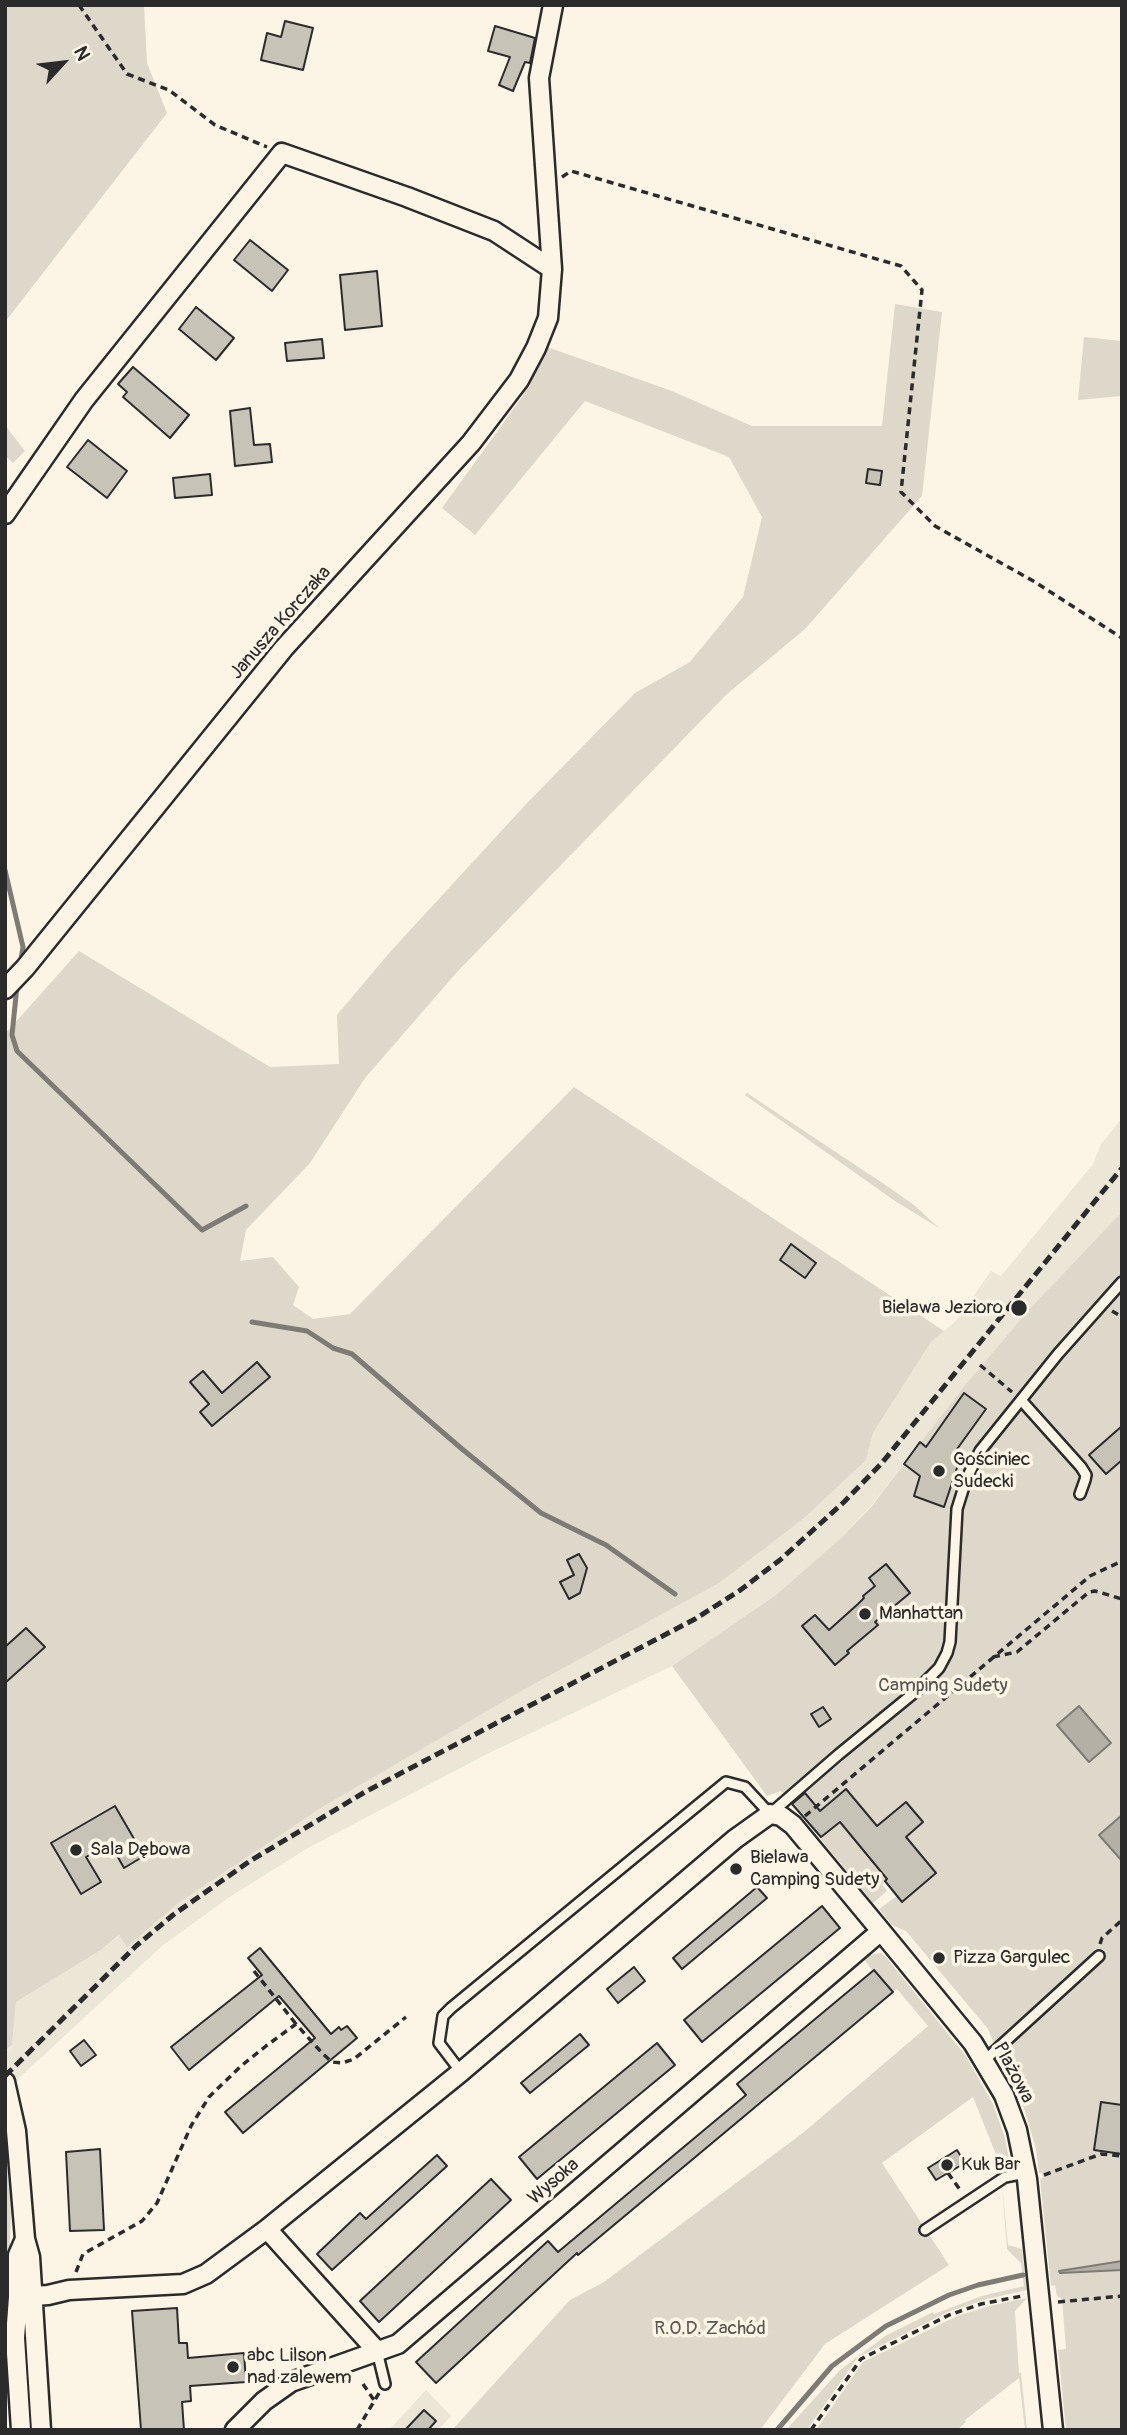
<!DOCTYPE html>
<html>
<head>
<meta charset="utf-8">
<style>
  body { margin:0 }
  #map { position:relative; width:1127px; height:2435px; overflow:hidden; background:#fcf5e5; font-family:Pangolin,sans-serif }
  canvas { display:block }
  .frame { position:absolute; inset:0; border:7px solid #2b2b2b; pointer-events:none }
  .north { position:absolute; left:28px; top:28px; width:70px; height:70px; -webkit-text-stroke:5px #fcf5e5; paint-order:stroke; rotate:63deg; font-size:19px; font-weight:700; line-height:28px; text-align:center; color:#2b2b2b }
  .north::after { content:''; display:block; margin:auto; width:24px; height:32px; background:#2b2b2b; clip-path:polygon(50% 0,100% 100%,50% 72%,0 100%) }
</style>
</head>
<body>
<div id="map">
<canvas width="1127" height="2435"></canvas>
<div class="frame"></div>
<div class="north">N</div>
</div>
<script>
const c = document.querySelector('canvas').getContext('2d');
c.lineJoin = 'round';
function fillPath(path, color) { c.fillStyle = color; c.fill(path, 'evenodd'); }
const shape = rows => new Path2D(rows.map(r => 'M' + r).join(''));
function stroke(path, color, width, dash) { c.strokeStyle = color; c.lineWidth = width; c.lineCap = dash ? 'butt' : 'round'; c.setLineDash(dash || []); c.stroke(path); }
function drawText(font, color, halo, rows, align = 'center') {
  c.font = font + ' Pangolin,sans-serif'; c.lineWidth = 7; c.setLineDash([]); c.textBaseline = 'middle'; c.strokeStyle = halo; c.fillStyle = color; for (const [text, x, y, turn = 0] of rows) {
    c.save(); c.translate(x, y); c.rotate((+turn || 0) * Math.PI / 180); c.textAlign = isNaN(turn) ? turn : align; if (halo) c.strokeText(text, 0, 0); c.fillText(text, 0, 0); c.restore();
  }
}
const built = shape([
  [1122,1118,1122,1212,1003,1341,870,1507,842,1537,776,1595,672,1666,487,1754,308,1848,231,1896,162,1946,20,2077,5,2096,5,2052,12,2045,16,2002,101,1950,162,1902,866,1460,873,1433,931,1342,956,1321,991,1271,1001,1276,1093,1164,1101,1144],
  [426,2390,451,2416,438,2430,389,2430]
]);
const green = shape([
  [5,5,144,5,147,63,167,113,5,322],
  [895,304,942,312,922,496,805,629,727,694,458,971,365,1078,310,1163,246,1230,240,1261,273,1257,299,1287,293,1305,313,1319,350,1314,574,1087,944,1331,931,1342,873,1433,866,1460,804,1518,719,1583,530,1686,322,1807,178,1903,127,1947,119,1935,101,1950,16,2002,12,2045,5,2051,5,1034,79,951,270,1067,339,1064,337,1015,390,952,528,802,635,693,690,662,743,597,762,517,729,457,585,401,475,535,442,508,522,397,547,347,672,391,752,426,882,426],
  [1084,337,1122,341,1122,396,1078,400],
  [5,425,25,451,13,463,5,456],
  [747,1093,890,1188,914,1205,939,1228,895,1201,745,1095],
  [1122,1212,1122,2430,1066,2430,1058,2350,1066,2349,1062,2299,1057,2296,1055,2285,1051,2286,1040,2179,1043,2178,1042,2173,1039,2173,1036,2149,1024,2108,1008,2071,1010,2054,999,2042,994,2044,988,2029,906,1931,892,1925,879,1909,897,1896,885,1882,882,1884,887,1891,873,1903,781,1791,767,1796,672,1666,776,1595,842,1537,871,1507,963,1388,1027,1312],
  [868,1950,871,1955,880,1953,886,1957,966,2056,993,2104,1005,2138,1009,2159,1002,2167,1002,2170,994,2176,999,2162,973,2097,882,2163,949,2265,825,2344,760,2430,452,2430,570,2300,604,2282,804,2132,928,2026,897,1989,894,1991,875,1969,872,1970,861,1955],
  [5,2134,11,2211,9,2261,5,2272],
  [1002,2185,1008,2245,1022,2249,1027,2290,987,2299,948,2312,858,2357,807,2430,786,2430,840,2370,885,2336,933,2312,934,2314,982,2296,1024,2286,1021,2263,1007,2249],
  [1027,2298,1015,2311,1019,2373,1021,2373,1027,2430,1025,2430,1019,2378,965,2420,966,2422,957,2430,816,2430,863,2362,957,2316,989,2306]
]);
const water = shape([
  [1079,1706,1111,1743,1089,1762,1057,1725,1079,1706],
  [1122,1815,1122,1861,1099,1835,1122,1815],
  [1122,2261,1122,2270,1060,2273,1059,2271,1122,2261]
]);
const stream = shape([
  [5,870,23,947,20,966],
  [17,986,12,1035,17,1051,202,1230,246,1206],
  [252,1322,307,1331,333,1348,352,1354,462,1449,541,1513,606,1545,675,1594],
  [777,2430,832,2366,886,2326,949,2295,978,2285,1023,2275]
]);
const building = shape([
  [285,21,313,28,303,70,261,60,267,33,281,37,285,21],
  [495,26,535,38,530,63,525,62,513,91,499,85,510,57,488,51,495,26],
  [250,240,288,270,272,291,234,260,250,240],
  [377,271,382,326,345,330,340,275,377,271],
  [196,307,234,338,216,360,179,329,196,307],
  [322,339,324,358,287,361,285,343,322,339],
  [133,367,189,415,170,438,123,397,127,392,118,384,133,367],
  [250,408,254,445,270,444,272,462,235,466,230,411,250,408],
  [88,440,127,471,107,498,67,467,88,440],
  [868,469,882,471,880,485,866,483,868,469],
  [210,474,212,495,175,498,173,478,210,474],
  [791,1244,816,1263,805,1278,780,1260,791,1244],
  [257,1362,270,1377,212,1426,200,1412,209,1404,190,1382,203,1371,222,1393,257,1362],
  [964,1393,986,1409,952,1456,960,1459,944,1507,914,1496,920,1476,904,1464,920,1442,926,1447,964,1393],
  [1122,1426,1122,1460,1106,1474,1089,1455,1122,1426],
  [579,1554,587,1568,580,1593,569,1599,560,1582,574,1575,567,1560,579,1554],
  [886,1564,910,1593,875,1622,878,1625,847,1651,849,1653,835,1665,802,1626,815,1615,829,1630,858,1604,864,1598,863,1596,875,1586,869,1578,886,1564],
  [26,1628,45,1647,5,1683,5,1647,26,1628],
  [823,1707,831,1719,819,1727,811,1714,823,1707],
  [846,1789,877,1826,906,1802,923,1822,906,1837,936,1873,902,1902,885,1881,887,1879,840,1822,821,1837,792,1804,805,1793,820,1811,846,1789],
  [115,1806,144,1856,124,1868,110,1843,86,1857,101,1882,81,1894,51,1843,115,1806],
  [757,1887,767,1898,682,1969,673,1958,757,1887],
  [822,1906,840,1928,702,2042,684,2020,822,1906],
  [260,1948,331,2034,339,2027,341,2030,347,2026,357,2038,243,2133,225,2112,315,2038,279,1996,189,2070,171,2047,262,1975,248,1958,260,1948],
  [634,1967,645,1981,618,2003,607,1989,634,1967],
  [874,1970,893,1992,578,2255,577,2253,436,2383,416,2362,548,2241,558,2252,746,2095,737,2084,874,1970],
  [580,2034,589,2045,530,2093,521,2083,580,2034],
  [84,2040,96,2055,81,2066,70,2051,84,2040],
  [657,2043,675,2065,537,2179,519,2157,657,2043],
  [1101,2102,1122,2105,1122,2154,1094,2150,1101,2102],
  [100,2149,104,2230,70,2231,66,2152,100,2149],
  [957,2150,965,2163,936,2180,928,2168,957,2150],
  [437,2155,447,2166,332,2270,317,2254,360,2213,366,2219,437,2155],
  [491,2179,511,2200,379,2322,360,2301,491,2179],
  [177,2308,179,2343,187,2343,188,2358,244,2353,246,2382,190,2386,191,2401,182,2402,184,2430,141,2430,132,2311,177,2308],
  [424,2410,436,2421,428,2430,405,2430,424,2410]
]);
const path = shape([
  [79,5,127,74,169,90,215,125,267,147],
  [562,177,571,171,901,266,922,290,901,492,935,526,1035,582,1122,638],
  [1112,1311,1122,1317],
  [980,1365,1012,1392],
  [993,1657,1017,1652,1089,1592,1095,1591,1122,1599],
  [805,1816,1090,1576,1122,1561],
  [1100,1944,1102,1938,1122,1920],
  [254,1971,296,2024],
  [948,2173,961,2191],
  [1044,2175,1101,2154,1122,2156],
  [76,2272,83,2254,142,2221,157,2203,191,2126,209,2097,241,2066,266,2046,296,2024,323,2054,332,2062,342,2063,354,2059,406,2017],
  [1058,2302,1122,2296],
  [363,2384,374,2400],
  [357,2430,379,2393],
  [811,2430,861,2359,949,2315,981,2304,1022,2296]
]);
const service = shape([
  [1021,1400,1081,1467,1086,1475,1085,1480,1080,1494],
  [985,2060,1099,1956],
  [461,2072,439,2043,443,2016,451,2008,726,1782,745,1787,770,1814,838,1755,915,1692,939,1668,947,1653,950,1642,957,1509,966,1480,980,1451,1058,1354,1122,1282],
  [925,2230,1005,2177,1026,2173],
  [377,2351,385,2384]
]);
const minor = shape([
  [5,514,84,400,282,153,407,197,494,231,552,269],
  [5,989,25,968,284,648,471,443,519,380,536,348,548,318,552,269,539,78,553,5],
  [5,2082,16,2131,25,2239,30,2257,41,2430],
  [267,2229,377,2351],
  [18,2297,48,2295,69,2290,183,2284,206,2274,267,2229,461,2072,735,1839,770,1814,781,1816,793,1825,881,1931,973,2043,1004,2095,1017,2130,1027,2179,1053,2430],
  [21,2430,15,2338,18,2297,18,2255,25,2239],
  [235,2430,264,2401,291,2382,398,2344,881,1931]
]);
const rail = shape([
  [5,2076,136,1946,173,1915,250,1861,365,1792,695,1619,739,1591,780,1560,844,1502,881,1464,1122,1168]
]);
const markers = [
  [1019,1308,9,"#2b2b2b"],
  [939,1471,7,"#2b2b2b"],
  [865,1614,7,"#2b2b2b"],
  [76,1850,7,"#2b2b2b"],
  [736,1869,7,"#2b2b2b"],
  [939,1958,7,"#2b2b2b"],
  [947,2165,7,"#2b2b2b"],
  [233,2367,7,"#2b2b2b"]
];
const streetNames = [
  ["Janusza Korczaka",281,623,-49],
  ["Plażowa",1013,2073,62],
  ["Wysoka",554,2182,-41]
];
const poiNames = [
  ["Bielawa Jezioro",1003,1308,"right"],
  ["Gościniec",953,1460],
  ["Sudecki",953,1482],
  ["Manhattan",879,1614],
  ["Sala Dębowa",90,1850],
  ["Bielawa",750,1858],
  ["Camping Sudety",750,1880],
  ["Pizza Gargulec",953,1958],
  ["Kuk Bar",961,2165],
  ["abc Lilson",247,2356],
  ["nad zalewem",247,2378]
];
const parkNames = [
  ["Camping Sudety",943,1686],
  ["R.O.D. Zachód",710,2329]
];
fillPath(built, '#ece6d7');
fillPath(green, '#ded8ca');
fillPath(water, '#b4b0a5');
stroke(water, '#7d7b74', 2);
stroke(stream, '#7d7b74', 5);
fillPath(building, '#c8c3b7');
stroke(building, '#2b2b2b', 2);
stroke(service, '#2b2b2b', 14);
stroke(minor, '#2b2b2b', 23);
stroke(path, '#2b2b2b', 3.5, [7, 5]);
stroke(service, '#fcf5e5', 9);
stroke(minor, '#fcf5e5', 18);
stroke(rail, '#2b2b2b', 5, [10, 5]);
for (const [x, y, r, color] of markers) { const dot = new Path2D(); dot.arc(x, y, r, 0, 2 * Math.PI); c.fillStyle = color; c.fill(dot); stroke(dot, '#fcf5e5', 2.5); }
drawText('19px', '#2b2b2b', '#fcf5e5', streetNames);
drawText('19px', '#2b2b2b', '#fcf5e5', poiNames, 'left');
drawText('19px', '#585653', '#fcf5e5', parkNames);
</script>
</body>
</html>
